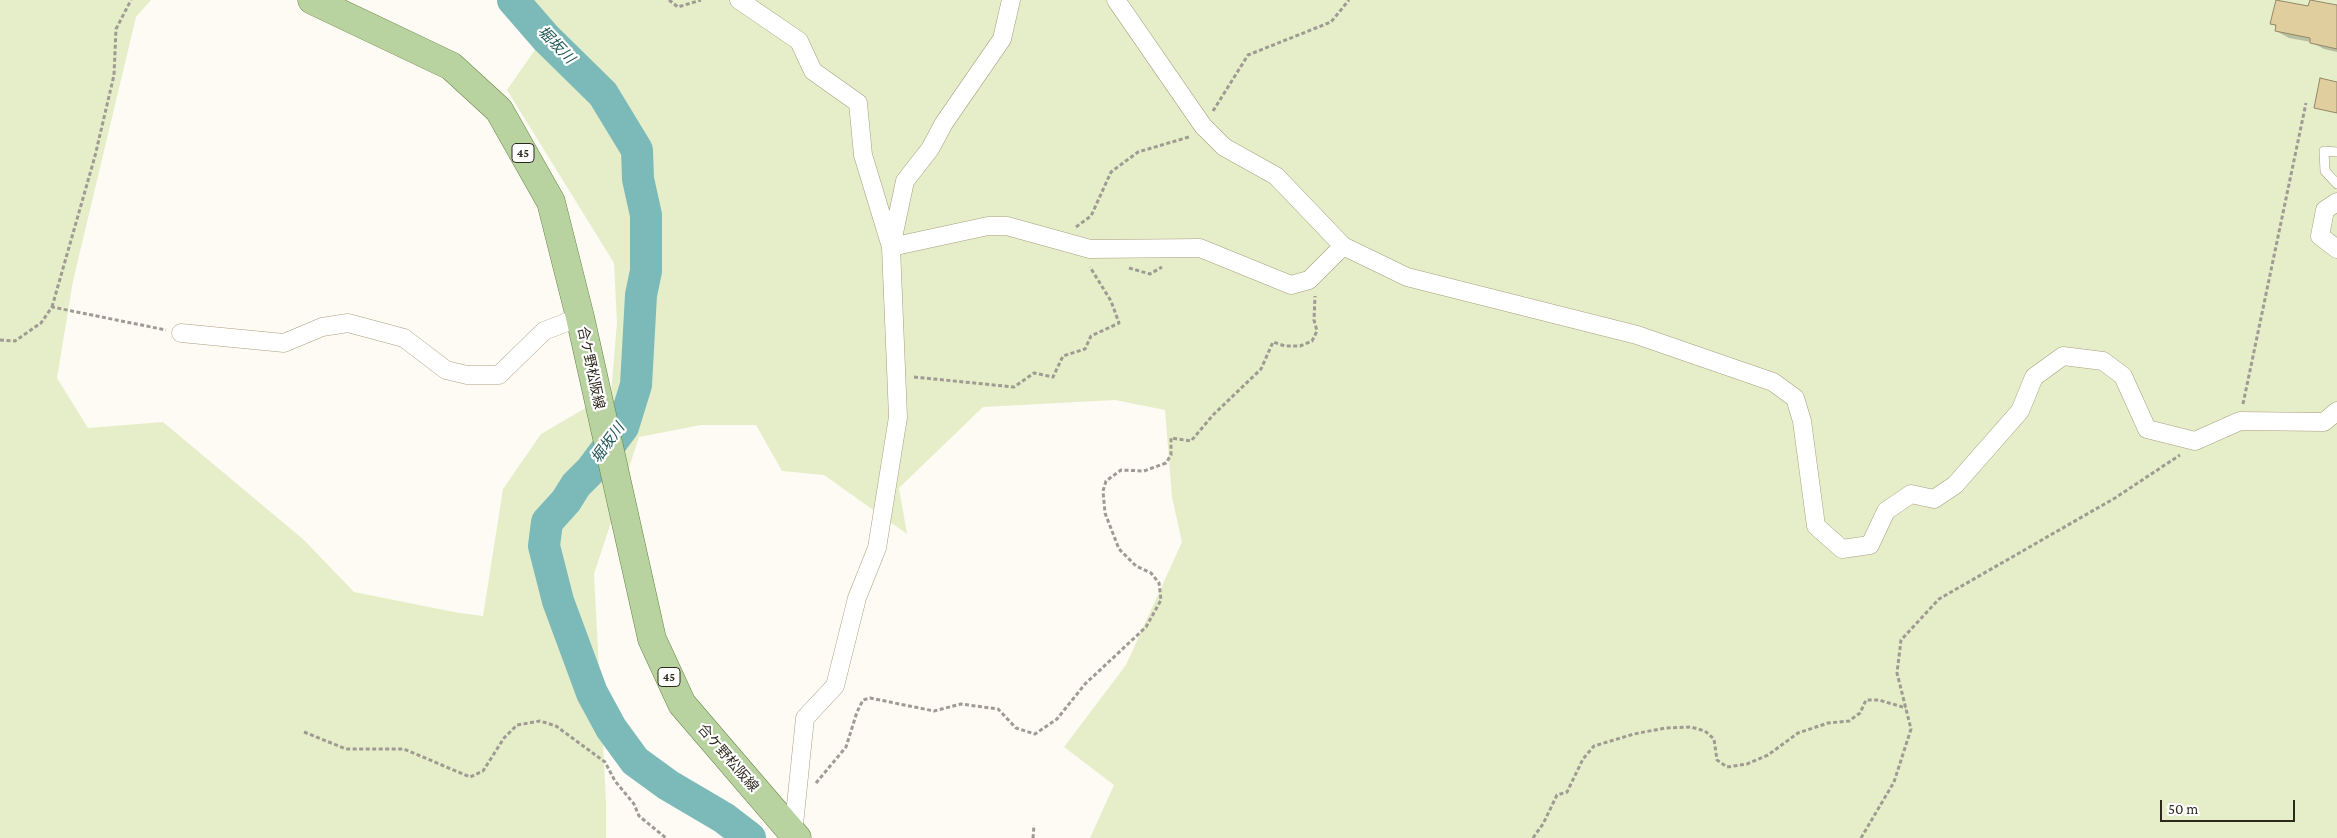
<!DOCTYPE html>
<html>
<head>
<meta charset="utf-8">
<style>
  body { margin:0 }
  #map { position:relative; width:2337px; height:838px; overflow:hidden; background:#fdfbf4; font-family:"Crimson Pro",serif }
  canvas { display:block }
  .scale { position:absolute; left:2160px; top:800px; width:135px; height:22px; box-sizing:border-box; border:2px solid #2e291d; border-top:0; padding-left:6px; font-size:15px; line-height:18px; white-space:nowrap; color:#2e291d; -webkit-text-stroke:4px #fff; paint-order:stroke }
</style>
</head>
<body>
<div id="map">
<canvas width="2337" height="838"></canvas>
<div class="scale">50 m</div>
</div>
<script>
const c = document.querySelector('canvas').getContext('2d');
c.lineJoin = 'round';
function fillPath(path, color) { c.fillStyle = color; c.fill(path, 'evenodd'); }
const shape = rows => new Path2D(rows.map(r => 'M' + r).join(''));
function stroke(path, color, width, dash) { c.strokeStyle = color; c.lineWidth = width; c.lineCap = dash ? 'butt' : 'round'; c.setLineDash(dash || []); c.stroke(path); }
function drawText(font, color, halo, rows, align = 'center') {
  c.font = font + ' "Crimson Pro","Noto Sans JP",serif'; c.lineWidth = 4.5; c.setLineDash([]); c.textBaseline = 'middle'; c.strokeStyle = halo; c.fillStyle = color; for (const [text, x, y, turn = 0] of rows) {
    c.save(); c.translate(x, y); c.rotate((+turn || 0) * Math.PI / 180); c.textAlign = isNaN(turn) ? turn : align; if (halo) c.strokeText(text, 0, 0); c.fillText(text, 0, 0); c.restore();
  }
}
const green = shape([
  [0,0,151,0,136,17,73,281,57,378,88,428,163,422,304,540,354,592,459,613,483,616,503,489,541,434,611,393,617,323,614,263,507,90,553,24,530,0,2337,0,2337,838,1090,838,1114,785,1064,747,1126,665,1182,542,1172,497,1165,410,1115,400,983,407,899,488,907,534,824,475,782,471,756,425,701,425,639,437,594,574,606,801,606,838,0,838]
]);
const shadow = shape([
  [2337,6,2337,52,2324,49,2311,42,2289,38,2276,31,2277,27,2271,23,2309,8]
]);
const river = shape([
  [513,0,546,38,603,94,637,150,638,179,646,215,646,271,641,295,636,385,623,427,591,470,576,485,566,501,547,522,544,546,558,601,592,693,611,728,635,761,668,785,724,818,750,838]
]);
const building = shape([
  [2276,0,2308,6,2310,0,2337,5,2337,49,2310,43,2310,38,2275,31,2276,25,2270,24,2276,0],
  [2320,78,2337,82,2337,113,2314,108,2320,78]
]);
const path = shape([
  [669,0,678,7,701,0],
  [1213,111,1248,55,1331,22,1349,0],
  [1076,227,1091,216,1111,172,1138,152,1189,137],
  [1129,268,1150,274,1162,267],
  [52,307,95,156,114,75,116,29,131,0],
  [0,340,15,341,41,323,52,307,166,330],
  [914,377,1014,387,1034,373,1053,377,1063,356,1085,349,1091,336,1119,323,1111,301,1090,267],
  [2243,404,2306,103],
  [304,732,346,749,404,749,470,777,483,771,504,738,517,725,540,721,556,726,605,762,615,781,634,804,639,816,666,838],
  [816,783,846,747,857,712,863,700,870,698,934,711,961,704,998,709,1016,728,1035,734,1057,719,1085,684,1146,627,1161,600,1159,583,1151,573,1136,566,1119,549,1105,513,1103,491,1106,481,1121,470,1144,471,1166,463,1171,455,1171,438,1191,441,1213,415,1261,369,1273,342,1285,346,1300,346,1312,341,1317,331,1314,320,1315,296],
  [1033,838,1034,825],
  [1533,838,1543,824,1557,795,1567,792,1583,759,1594,746,1634,734,1665,728,1691,727,1705,731,1714,739,1717,760,1727,767,1747,764,1768,755,1798,733,1828,723,1849,721,1860,713,1866,700,1879,700,1906,708],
  [1861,838,1894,782,1911,729,1897,673,1901,640,1939,599,2115,498,2180,455]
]);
const lane = shape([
  [2337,152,2324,151,2325,171,2337,184]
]);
const street = shape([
  [739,0,799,41,813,71,858,103,863,155,891,247,898,417,877,548,857,598,835,686,805,718,793,834],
  [1011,0,1002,39,944,123,930,149,905,181,891,247,988,226,1007,226,1090,249,1200,248,1291,285,1309,280,1343,246],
  [1116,0,1203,126,1224,147,1276,176,1343,246,1407,277,1637,335,1773,382,1795,398,1802,421,1816,526,1842,549,1870,545,1886,511,1911,494,1934,499,1955,485,2020,411,2034,377,2063,356,2103,361,2123,376,2147,429,2195,441,2240,421,2324,422,2337,411],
  [2337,202,2325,210,2320,236,2337,249],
  [181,333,284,343,322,327,348,323,404,338,446,370,467,375,499,375,544,331,580,317]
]);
const primary = shape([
  [312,0,451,66,499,110,551,202,580,317,652,639,682,704,797,838]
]);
const shields = [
  [523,153,22],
  [669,677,22]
];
const shieldNames = [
  ["45",523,153],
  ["45",669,677]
];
const streetNames = [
  ["合ケ野松阪線",591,368,78],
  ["合ケ野松阪線",728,758,49]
];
const waterNames = [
  ["堀坂川",556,45,46],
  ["堀坂川",608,443,-54]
];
fillPath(green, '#e6eec9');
fillPath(shadow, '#0003');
stroke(river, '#7bbab9', 32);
fillPath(building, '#e0ce9f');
stroke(building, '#948869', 1);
stroke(lane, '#aa9d7e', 10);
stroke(street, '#aa9d7e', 19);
stroke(primary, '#688549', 29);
stroke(path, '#9f9b92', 3, [4, 2.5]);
stroke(lane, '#fff', 9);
stroke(street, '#fff', 18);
stroke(primary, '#b8d3a0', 28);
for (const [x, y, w] of shields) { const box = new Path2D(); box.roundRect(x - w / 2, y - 9.5, w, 19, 4); c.fillStyle = '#fff'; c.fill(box); stroke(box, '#2e291d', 1); }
drawText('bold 12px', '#2e291d', null, shieldNames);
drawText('14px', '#2e291d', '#fff', streetNames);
drawText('italic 15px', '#215757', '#fff', waterNames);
</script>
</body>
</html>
